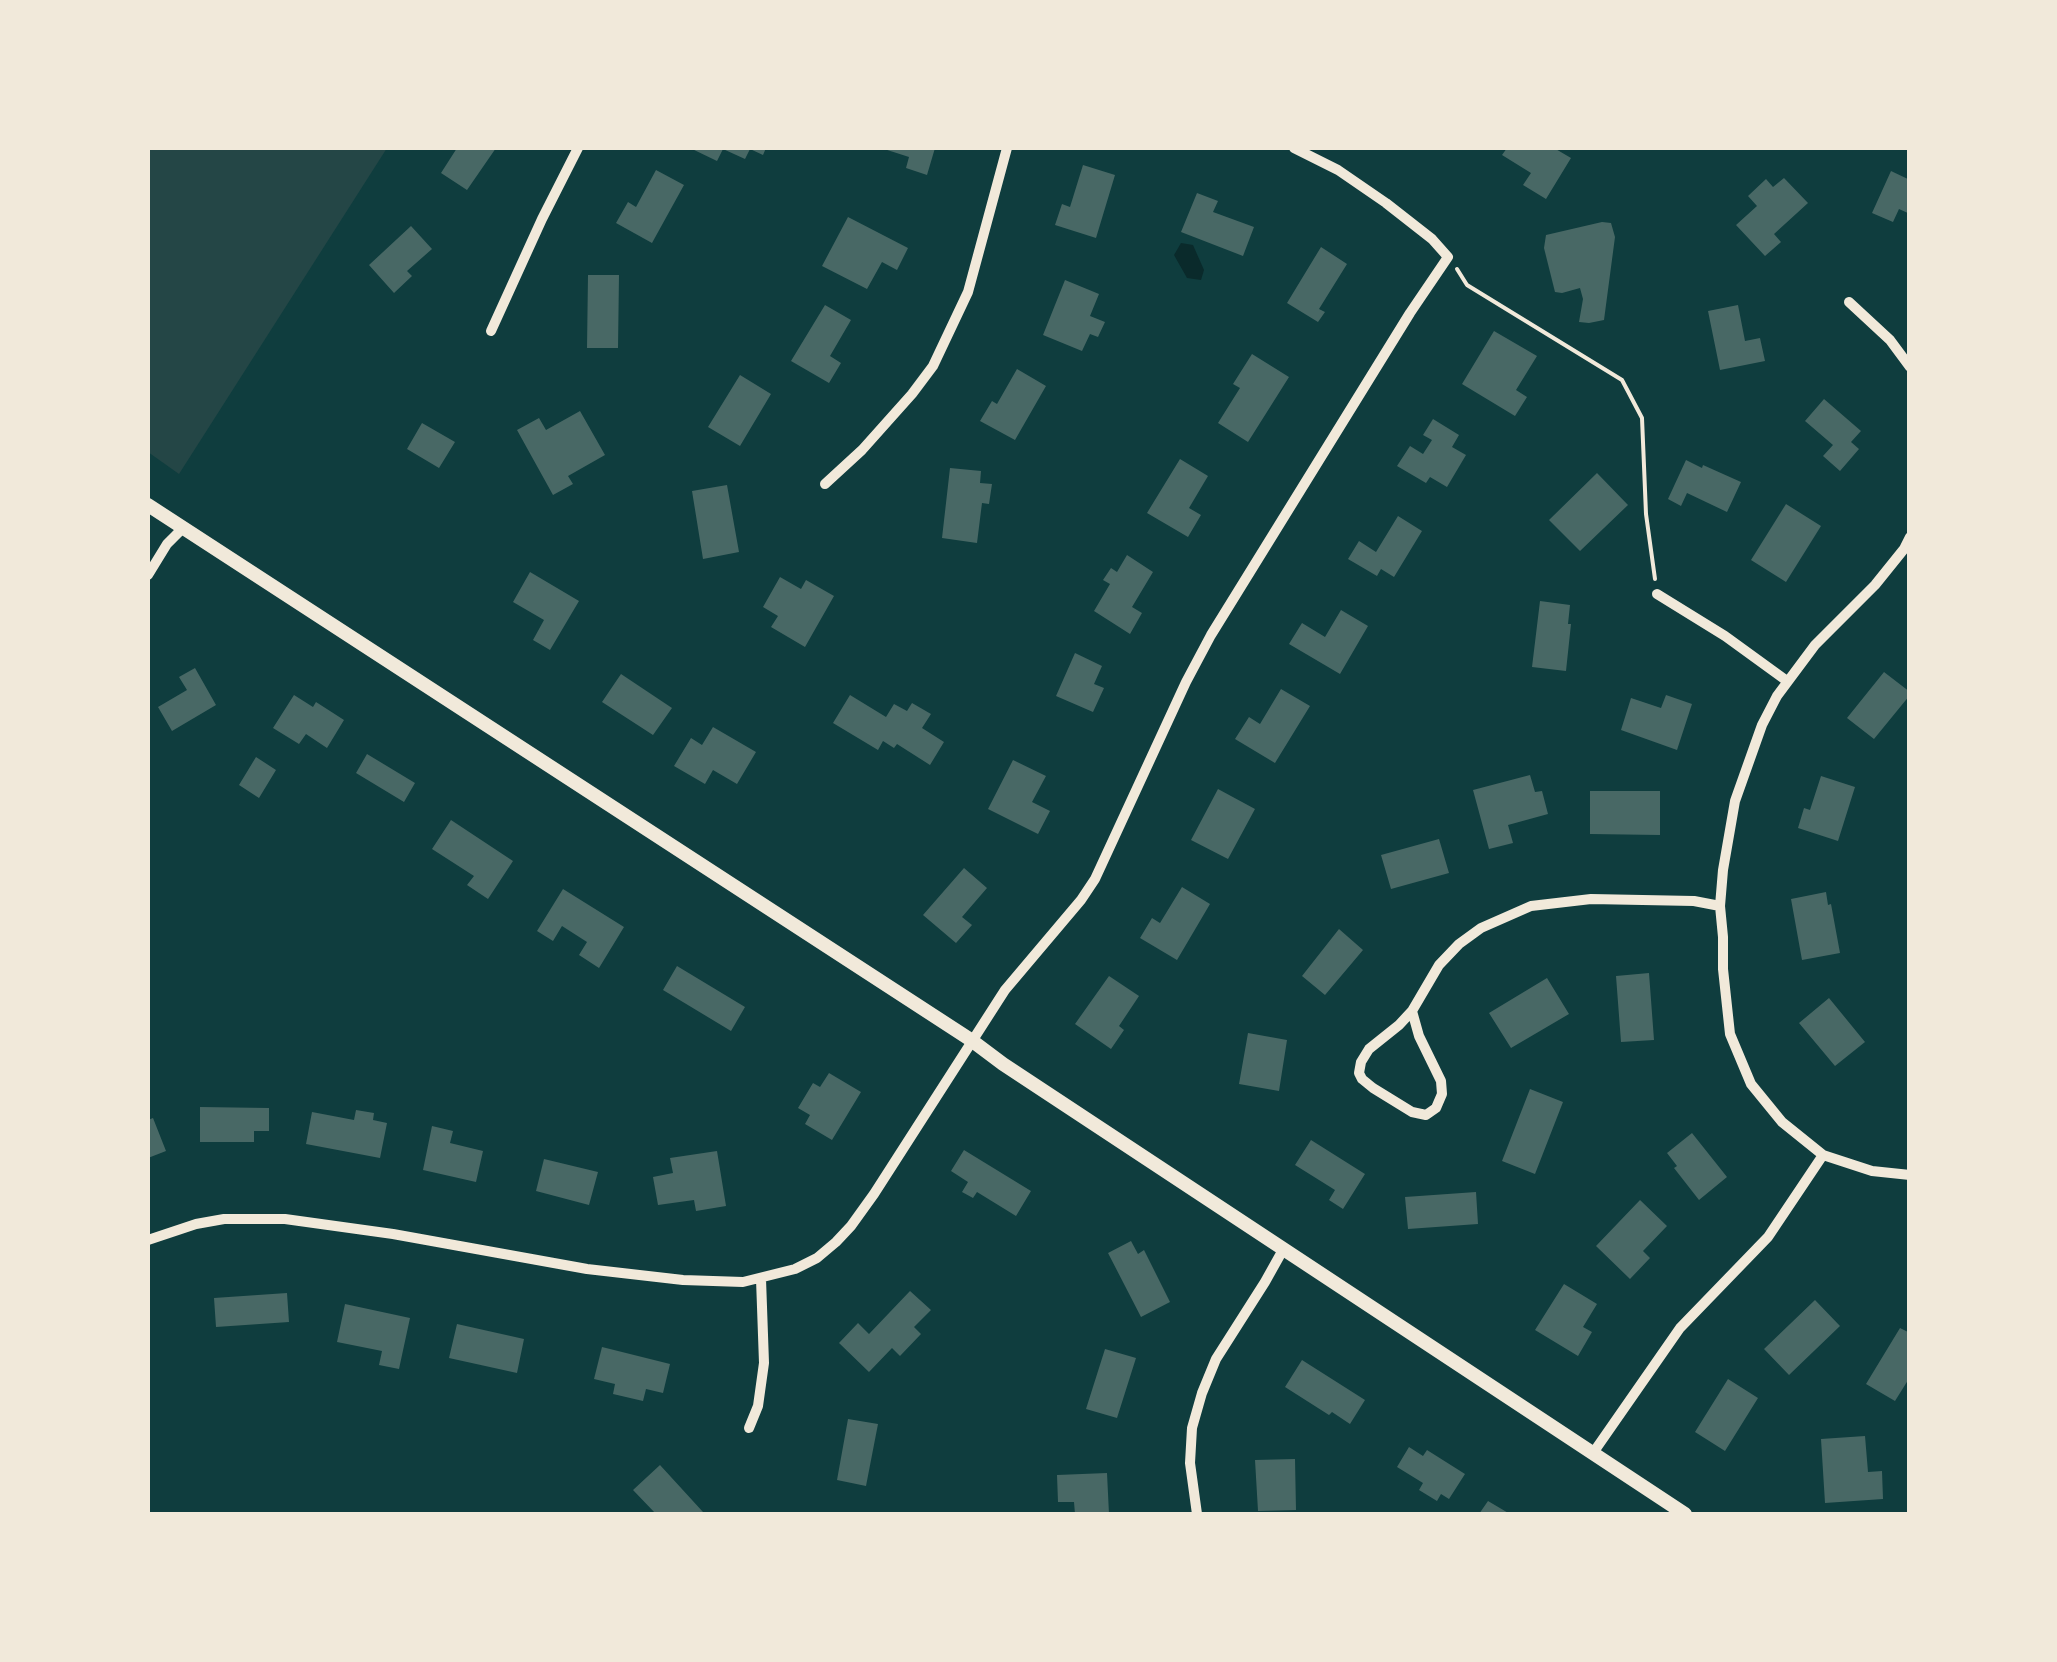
<!DOCTYPE html>
<html>
<head>
<meta charset="utf-8">
<style>
  body { margin:0 }
  #map { position:relative; width:2057px; height:1662px; overflow:hidden; background:#0f3d3e; font-family:"Sofia Sans Condensed",sans-serif }
  canvas { display:block }
  .frame { position:absolute; inset:0; border:150px solid #f1e9da; pointer-events:none }
</style>
</head>
<body>
<div id="map">
<canvas width="2057" height="1662"></canvas>
<div class="frame"></div>
</div>
<script>
const c = document.querySelector('canvas').getContext('2d');
c.lineJoin = 'round';
function fillPath(path, color) { c.fillStyle = color; c.fill(path, 'evenodd'); }
const shape = rows => new Path2D(rows.map(r => 'M' + r).join(''));
function stroke(path, color, width, dash) { c.strokeStyle = color; c.lineWidth = width; c.lineCap = dash ? 'butt' : 'round'; c.setLineDash(dash || []); c.stroke(path); }
const green = shape([
  [148,148,387,148,179,474,148,452]
]);
const water = shape([
  [1181,243,1193,245,1204,270,1201,280,1187,278,1174,255]
]);
const building = shape([
  [457,148,496,148,467,190,441,173],
  [690,148,766,148,763,155,750,149,745,159,723,149,717,161],
  [881,148,935,148,927,175,906,168,909,157],
  [1507,148,1554,148,1571,158,1546,199,1523,185,1531,173,1502,155],
  [1083,165,1115,175,1096,238,1055,225,1062,204,1070,207],
  [656,170,684,185,652,243,616,223,628,202,636,207],
  [1891,171,1910,180,1910,214,1899,209,1893,222,1872,213],
  [1784,178,1808,203,1774,234,1781,242,1765,256,1736,225,1757,206,1748,196,1766,179,1773,187],
  [1197,193,1218,201,1213,212,1254,227,1243,256,1181,232],
  [848,217,908,248,897,270,882,262,867,289,822,266],
  [1602,222,1611,223,1615,237,1604,320,1589,323,1579,322,1583,299,1580,288,1562,293,1555,292,1544,248,1546,235],
  [411,226,432,249,407,271,412,276,394,293,369,265],
  [1321,247,1347,264,1319,309,1325,312,1318,322,1287,303],
  [588,275,619,275,618,348,587,348],
  [1065,280,1099,294,1090,316,1105,322,1098,337,1090,334,1082,351,1043,335],
  [825,305,851,320,830,356,841,363,829,383,791,361],
  [1738,305,1745,341,1760,338,1765,361,1720,370,1708,311],
  [1494,331,1537,356,1516,390,1527,397,1515,416,1462,384],
  [1252,354,1289,377,1248,442,1218,423,1240,388,1233,384],
  [1017,369,1046,386,1015,440,980,421,992,401,997,404],
  [740,375,771,394,740,446,708,427],
  [1824,399,1861,431,1851,442,1859,449,1840,471,1823,456,1833,445,1805,421],
  [580,411,605,455,568,476,573,484,553,495,517,430,539,418,546,430],
  [1433,419,1459,435,1452,447,1466,455,1447,487,1430,477,1426,483,1397,466,1410,446,1423,454,1432,440,1423,435],
  [422,423,455,442,439,468,407,449],
  [1180,459,1208,476,1189,508,1201,515,1188,537,1147,513],
  [1686,460,1702,468,1703,465,1741,482,1727,512,1687,493,1681,506,1668,499],
  [950,468,981,471,980,483,992,484,989,504,982,503,977,543,942,538],
  [1597,473,1628,505,1580,551,1549,520],
  [727,485,739,552,703,559,692,491],
  [1786,504,1821,526,1786,582,1751,560],
  [1398,516,1422,531,1394,577,1381,569,1377,576,1348,559,1359,541,1376,552],
  [1127,555,1153,572,1132,607,1142,613,1130,634,1094,611,1110,584,1103,580,1111,568,1117,572],
  [530,572,579,601,550,650,533,640,544,620,513,602],
  [780,577,801,589,806,580,834,596,805,647,771,627,778,616,763,607],
  [1540,601,1570,605,1568,624,1571,624,1566,671,1532,667],
  [1341,610,1368,626,1340,674,1289,644,1302,623,1325,637],
  [1075,653,1102,666,1094,684,1104,688,1093,712,1056,696],
  [195,668,216,705,172,731,158,707,187,690,179,677],
  [1884,672,1910,692,1910,695,1874,739,1847,718],
  [621,674,672,708,653,735,602,702],
  [1281,689,1310,706,1275,763,1235,739,1249,717,1260,724],
  [294,695,313,707,316,702,344,720,327,748,306,734,299,744,273,728],
  [850,695,886,717,894,704,907,711,912,703,931,714,922,728,944,742,930,765,897,744,894,748,883,741,878,750,833,723],
  [1666,695,1692,704,1677,750,1621,730,1631,698,1661,708],
  [713,727,756,752,737,784,713,770,705,784,674,766,691,738,702,745],
  [367,754,415,783,404,802,356,773],
  [256,757,276,770,259,798,239,785],
  [1013,760,1046,776,1032,802,1050,811,1038,834,988,809],
  [1530,775,1535,792,1542,791,1548,814,1508,825,1513,843,1489,849,1473,790],
  [1821,776,1855,787,1838,841,1798,828,1804,808,1810,810],
  [1218,789,1255,809,1228,859,1191,840],
  [1590,791,1660,791,1660,835,1590,834],
  [451,820,513,861,488,899,467,885,474,876,432,849],
  [1439,839,1449,873,1391,889,1381,855],
  [964,868,987,888,962,917,972,925,956,943,923,915],
  [1182,887,1210,904,1177,960,1140,938,1152,918,1160,923],
  [563,889,624,927,599,968,579,955,587,942,562,926,553,941,537,931],
  [1826,892,1828,905,1831,904,1840,953,1802,960,1791,899],
  [1339,929,1363,950,1325,995,1302,976],
  [677,966,745,1007,731,1031,663,990],
  [1649,973,1654,1040,1621,1042,1616,976],
  [1109,976,1139,996,1119,1026,1124,1030,1111,1049,1075,1024],
  [1547,978,1569,1014,1511,1048,1489,1013],
  [1829,998,1865,1042,1835,1066,1799,1023],
  [1248,1033,1287,1040,1279,1091,1239,1084],
  [829,1073,861,1092,832,1140,805,1124,810,1115,798,1108,813,1083,820,1087],
  [1530,1089,1563,1102,1535,1174,1502,1161],
  [200,1107,269,1108,269,1131,254,1131,254,1142,200,1142],
  [356,1110,374,1113,373,1120,387,1123,380,1158,306,1144,312,1112,354,1120],
  [153,1118,166,1151,148,1158,148,1120],
  [432,1126,453,1131,450,1143,483,1151,476,1182,423,1170],
  [1692,1133,1727,1177,1699,1200,1674,1168,1677,1166,1667,1153],
  [1311,1140,1365,1174,1343,1209,1329,1200,1335,1190,1295,1165],
  [964,1150,1031,1191,1016,1216,977,1192,973,1198,962,1192,968,1182,951,1171],
  [717,1151,726,1206,696,1211,694,1200,658,1205,653,1177,673,1173,670,1158],
  [544,1159,598,1172,589,1205,536,1191],
  [1476,1192,1478,1224,1408,1229,1405,1197],
  [1640,1200,1667,1226,1643,1251,1650,1258,1630,1279,1596,1246],
  [1131,1241,1138,1254,1144,1250,1170,1302,1141,1317,1108,1253],
  [1564,1284,1597,1304,1583,1327,1592,1332,1578,1356,1535,1330],
  [910,1291,931,1310,914,1327,921,1334,900,1356,892,1348,869,1372,839,1343,858,1323,869,1334],
  [287,1293,289,1322,216,1327,214,1298],
  [1815,1300,1840,1326,1789,1375,1764,1349],
  [345,1304,410,1318,399,1369,379,1365,382,1351,337,1342],
  [457,1324,524,1339,517,1373,449,1358],
  [1900,1328,1910,1333,1910,1377,1895,1401,1866,1384],
  [602,1347,670,1364,663,1393,646,1389,643,1401,613,1394,615,1384,594,1379],
  [1105,1349,1136,1358,1117,1418,1086,1409],
  [1302,1360,1365,1400,1350,1424,1332,1412,1329,1415,1285,1387],
  [1728,1379,1758,1398,1725,1451,1695,1432],
  [848,1419,878,1424,866,1486,837,1480],
  [1865,1436,1868,1472,1882,1471,1883,1499,1825,1503,1821,1439],
  [1409,1447,1423,1456,1427,1450,1465,1474,1449,1499,1441,1494,1437,1501,1419,1490,1423,1483,1397,1467],
  [1295,1459,1296,1510,1258,1511,1255,1460],
  [660,1465,703,1512,700,1514,656,1514,633,1490],
  [1107,1473,1109,1514,1075,1514,1074,1502,1058,1502,1057,1475],
  [1488,1501,1510,1514,1479,1514]
]);
const path = shape([
  [1457,269,1467,285,1622,380,1642,418,1646,514,1655,579]
]);
const minor = shape([
  [1849,302,1890,340,1910,367],
  [491,331,542,219,578,148],
  [825,484,862,450,912,394,933,366,968,292,1007,148],
  [1910,537,1904,549,1875,585,1815,645,1777,696,1762,725,1735,801,1723,870,1720,906,1723,937,1723,969,1730,1034,1751,1084,1782,1122,1823,1155,1872,1171,1910,1175],
  [148,575,167,544,182,529],
  [1657,594,1725,636,1787,681],
  [1412,1011,1439,965,1459,944,1481,928,1531,906,1591,899,1694,901,1720,906],
  [1412,1011,1419,1036,1441,1081,1442,1094,1436,1108,1426,1115,1412,1112,1373,1088,1362,1079,1359,1073,1361,1062,1369,1049,1399,1025,1412,1011],
  [148,1240,196,1224,224,1219,285,1219,393,1234,587,1269,683,1280,743,1282,795,1269,817,1258,836,1242,851,1226,874,1194,1005,990,1081,900,1095,879,1186,682,1211,635,1410,313,1448,257,1432,239,1386,203,1338,170,1294,148],
  [749,1428,758,1406,764,1363,761,1279],
  [1593,1453,1680,1328,1768,1237,1823,1155],
  [1197,1514,1190,1463,1192,1428,1202,1393,1216,1359,1265,1282,1284,1248]
]);
const tertiary = shape([
  [148,505,971,1040,1003,1064,1685,1514]
]);
fillPath(green, '#244646');
fillPath(water, '#0a2a2b');
fillPath(building, '#486865');
stroke(path, '#f1e9da', 4);
stroke(minor, '#f1e9da', 10);
stroke(tertiary, '#f1e9da', 14);
</script>
</body>
</html>
